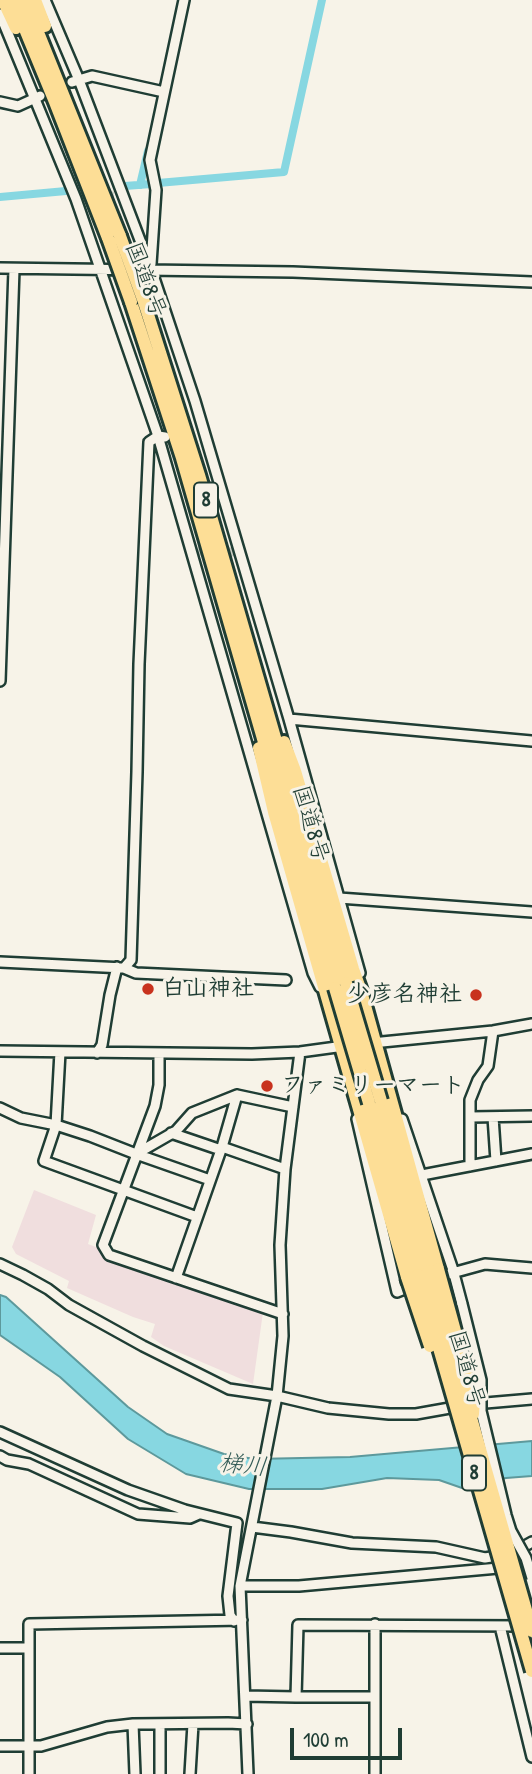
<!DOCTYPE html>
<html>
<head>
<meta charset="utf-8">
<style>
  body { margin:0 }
  #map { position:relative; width:532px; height:1774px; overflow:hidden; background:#f7f3e8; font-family:"Patrick Hand",sans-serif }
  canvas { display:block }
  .scale { position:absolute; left:290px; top:1728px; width:112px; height:32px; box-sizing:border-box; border:4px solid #1f3d34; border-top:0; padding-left:9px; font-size:21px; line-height:24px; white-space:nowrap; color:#1f3d34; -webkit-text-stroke:5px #f7f3e8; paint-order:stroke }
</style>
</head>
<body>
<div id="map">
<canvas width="532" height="1774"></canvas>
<div class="scale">100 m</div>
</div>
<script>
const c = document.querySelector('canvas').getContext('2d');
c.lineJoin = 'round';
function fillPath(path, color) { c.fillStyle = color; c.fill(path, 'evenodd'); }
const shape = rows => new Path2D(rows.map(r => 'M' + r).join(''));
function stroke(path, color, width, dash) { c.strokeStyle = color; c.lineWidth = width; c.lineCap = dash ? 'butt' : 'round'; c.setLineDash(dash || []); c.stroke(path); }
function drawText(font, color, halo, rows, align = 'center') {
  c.font = font + ' "Patrick Hand","Klee One",sans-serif'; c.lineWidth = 6; c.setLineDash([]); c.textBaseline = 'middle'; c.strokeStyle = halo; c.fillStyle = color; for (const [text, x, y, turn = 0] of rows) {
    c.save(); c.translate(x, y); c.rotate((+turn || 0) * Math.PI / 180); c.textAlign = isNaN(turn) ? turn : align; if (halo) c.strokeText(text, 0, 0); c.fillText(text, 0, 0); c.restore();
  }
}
const built = shape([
  [34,1190,96,1215,88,1244,101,1249,109,1259,263,1312,253,1384,164,1346,151,1337,155,1324,133,1317,67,1288,69,1281,16,1254,12,1247]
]);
const water = shape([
  [0,1295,6,1297,128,1407,167,1434,224,1454,254,1459,350,1457,532,1441,532,1476,506,1478,462,1488,439,1480,387,1478,322,1489,249,1489,186,1474,128,1439,60,1377,0,1335,0,1295]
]);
const canal = shape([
  [158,183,284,172,322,0],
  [140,185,148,151],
  [125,186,151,184],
  [0,197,66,191]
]);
const minorTunnel = shape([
  [82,198,114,196],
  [198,551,234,552]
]);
const minor = shape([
  [45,0,79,80,151,269,195,401,289,719,360,973],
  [0,14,76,199,158,436,149,442,139,664,137,772,131,960,124,968,0,962],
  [72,82,92,76,164,92],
  [0,102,18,106,40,96],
  [151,264,156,190,150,160,184,0],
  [0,268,293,272,532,282],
  [165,437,158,436,313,973,320,987],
  [0,681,14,269],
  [289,719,532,741],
  [339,898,532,912],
  [124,968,136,973,286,980],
  [372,1043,493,1031,532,1024],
  [0,1051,252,1054,300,1052,344,1046],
  [60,1052,56,1125,44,1161,197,1217],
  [97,1053,102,1045,110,995,117,967],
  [159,1054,159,1085,155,1106,103,1245,109,1255,283,1314],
  [0,1108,21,1118,56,1125,90,1136,136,1154,210,1180],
  [471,1117,532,1116],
  [493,1117,496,1161],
  [357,1119,397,1292,407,1288],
  [402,1119,453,1270,462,1304],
  [171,1133,221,1150],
  [222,1147,285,1169],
  [136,1154,176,1131,192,1113,237,1095,293,1107],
  [470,1166,470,1100,478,1080,488,1066,493,1031],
  [422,1175,532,1154],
  [0,1264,23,1275,48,1289,69,1305,143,1346,229,1389,277,1396,328,1408,389,1414,416,1414,461,1406],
  [445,1275,485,1264,532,1268],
  [176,1278,222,1147,237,1095],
  [474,1404,532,1399],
  [0,1432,128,1490,185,1510,237,1523,228,1596,230,1615,234,1621],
  [0,1456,7,1460,29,1464,138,1514,190,1518,199,1514],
  [252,1527,291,1532,352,1543,436,1547,485,1558,503,1555],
  [516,1551,532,1542],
  [240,1586,299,1586,532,1565],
  [375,1624,375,1774],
  [500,1626,532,1757],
  [0,1648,29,1648],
  [245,1696,296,1697,298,1625,524,1626],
  [296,1697,375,1697],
  [133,1724,135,1774],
  [0,1746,41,1746,107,1727,133,1724,228,1723,247,1724],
  [29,1774,29,1624,242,1620],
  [160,1774,160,1724],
  [190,1774,193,1724],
  [248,1774,240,1586,277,1396,283,1336,280,1245,285,1169,300,1052]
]);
const highway = shape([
  [3,0,16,28],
  [13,0,55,102,108,238],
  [25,0,120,236],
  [35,0,45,26],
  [131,302,182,458,335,988],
  [144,302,199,475,346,983],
  [284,742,295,771,353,969,361,991,438,1269],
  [259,748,274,812,407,1277],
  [381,1101,429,1271],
  [369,1103,418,1275]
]);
const minorBridge = shape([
  [462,1304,481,1380,481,1411,506,1515,511,1531,526,1558,532,1578]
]);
const highwayBridge = shape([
  [120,236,144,302],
  [108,238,131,302],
  [346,983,381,1101],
  [335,988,369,1103],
  [438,1269,474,1400,473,1414],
  [429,1271,532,1631],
  [418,1275,532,1671],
  [407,1277,430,1346]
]);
const markers = [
  [148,989,7,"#c8321e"],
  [476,995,7,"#c8321e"],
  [267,1086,7,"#c8321e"]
];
const shields = [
  [206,500,24],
  [474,1473,24]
];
const shieldNames = [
  ["8",206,500],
  ["8",474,1473]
];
const streetNames = [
  ["国道8号",145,280,70],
  ["国道8号",310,824,74],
  ["国道8号",466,1369,74]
];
const poiNames = [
  ["白山神社",162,989],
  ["少彦名神社",462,995,"right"],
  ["ファミリーマート",281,1086]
];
const waterNames = [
  ["梯川",243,1466,6]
];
fillPath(built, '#f0dede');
fillPath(water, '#87d7e1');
stroke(water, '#5d999c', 2);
stroke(canal, '#87d7e1', 8);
stroke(minorTunnel, '#cccfc4', 9, [9, 4.5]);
stroke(minor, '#1f3d34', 14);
stroke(highway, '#1f3d34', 18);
stroke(minor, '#f7f3e8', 9);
stroke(highway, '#fdde96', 12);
stroke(minorBridge, '#1f3d34', 14, []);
stroke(highwayBridge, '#1f3d34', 18, []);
stroke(minorBridge, '#f7f3e8', 9);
stroke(highwayBridge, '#fdde96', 12);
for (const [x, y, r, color] of markers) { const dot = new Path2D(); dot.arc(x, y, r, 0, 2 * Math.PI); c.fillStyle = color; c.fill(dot); stroke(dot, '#f7f3e8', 2.5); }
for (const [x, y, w] of shields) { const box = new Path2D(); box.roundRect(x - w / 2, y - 17.5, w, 35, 5); c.fillStyle = '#f7f3e8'; c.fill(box); stroke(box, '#1f3d34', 2); }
drawText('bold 21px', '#1f3d34', null, shieldNames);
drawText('23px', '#1f3d34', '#f7f3e8', streetNames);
drawText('bold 23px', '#1f3d34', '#f7f3e8', poiNames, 'left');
drawText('italic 24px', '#345c57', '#f7f3e8', waterNames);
</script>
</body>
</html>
